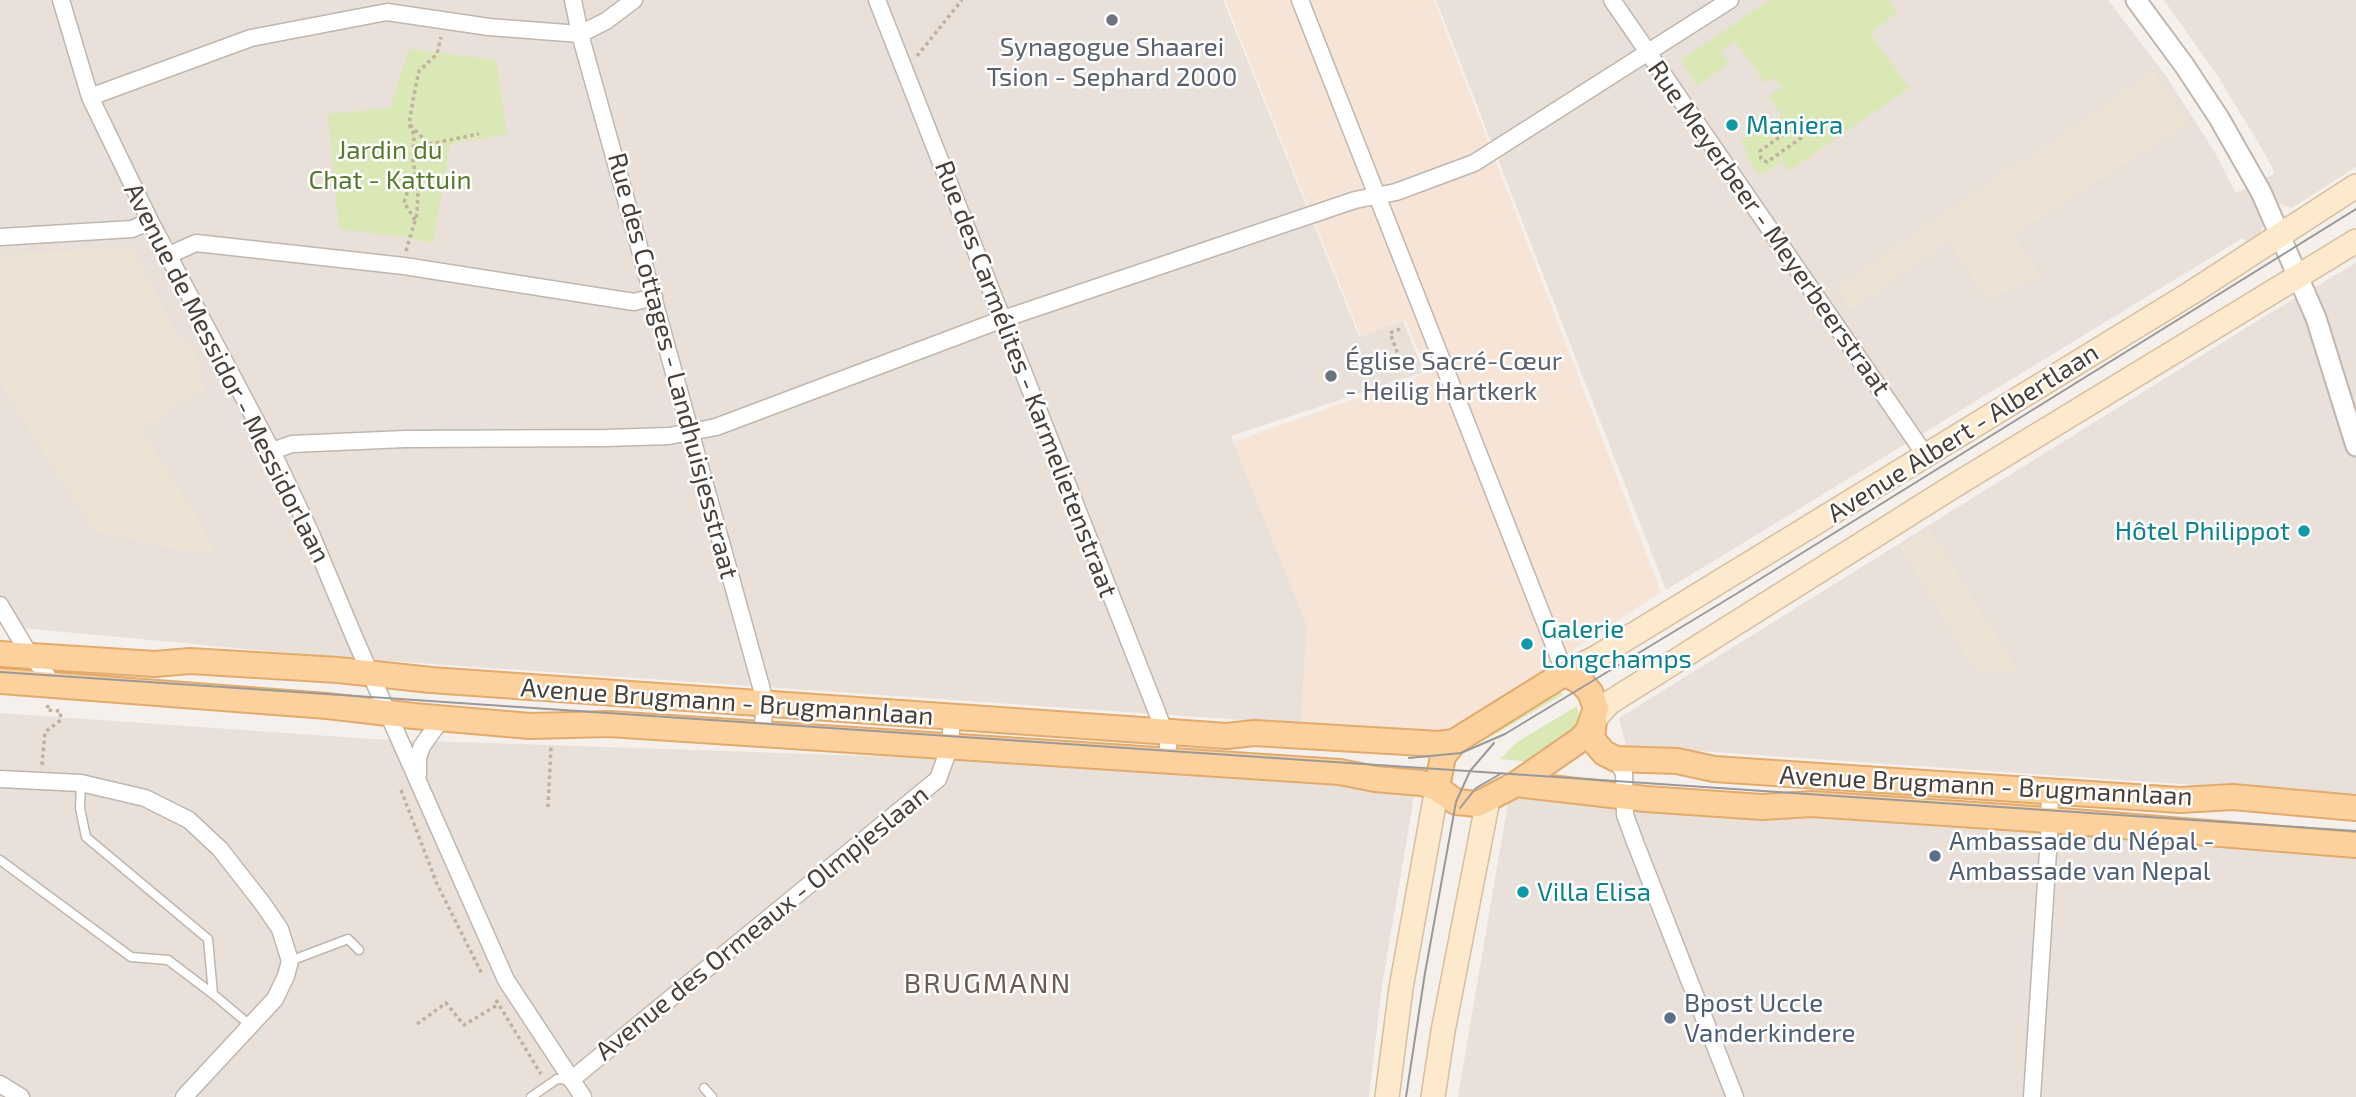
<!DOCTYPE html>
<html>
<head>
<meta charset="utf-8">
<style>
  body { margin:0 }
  canvas { display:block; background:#f5f0eb }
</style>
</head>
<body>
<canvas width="2356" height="1097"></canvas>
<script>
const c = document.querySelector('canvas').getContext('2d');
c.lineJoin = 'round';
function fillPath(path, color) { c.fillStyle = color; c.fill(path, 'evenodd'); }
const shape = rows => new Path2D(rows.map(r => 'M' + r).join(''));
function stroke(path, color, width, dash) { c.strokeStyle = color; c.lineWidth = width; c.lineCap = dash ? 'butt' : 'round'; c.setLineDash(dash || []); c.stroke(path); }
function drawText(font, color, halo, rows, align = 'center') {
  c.font = font + ' "Exo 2",sans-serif'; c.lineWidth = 5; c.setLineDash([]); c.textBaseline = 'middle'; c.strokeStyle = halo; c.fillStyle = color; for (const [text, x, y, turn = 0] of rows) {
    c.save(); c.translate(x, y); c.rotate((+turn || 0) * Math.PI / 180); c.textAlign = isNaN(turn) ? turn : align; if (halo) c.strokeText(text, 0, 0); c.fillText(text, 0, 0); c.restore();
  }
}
const residential = shape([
  [0,0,1223,0,1359,336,1403,321,1424,372,1231,436,1307,625,1301,724,332,657,0,626],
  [1436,0,2108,0,2166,76,2214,151,2236,193,2248,188,2262,214,2263,227,2260,233,2247,243,2243,238,1666,590],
  [2164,0,2356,0,2356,167,2292,208,2279,204,2264,179,2275,173,2261,147,2217,75],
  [2356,263,2356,796,1626,746,1619,718,2270,313],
  [0,713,372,739,930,758,1415,791,1382,986,1369,1097,0,1097],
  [1509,796,2356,852,2356,1097,1458,1097]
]);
const commercial = shape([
  [1225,0,1434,0,1661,592,1442,737,1301,724,1307,625,1233,442,1427,373,1405,319,1361,337]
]);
const education = shape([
  [2153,71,2189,123,2013,235,2041,277,1987,299,1948,241,1851,310,1836,288,2014,165,2027,160],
  [131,247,180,340,186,338,203,370,198,373,206,389,176,405,143,431,177,487,195,512,215,553,173,549,95,531,40,447,0,382,0,255],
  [1929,528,1950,562,2019,673,1975,670,1900,546]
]);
const green = shape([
  [1770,0,1889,0,1897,13,1870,33,1909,88,1789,171,1782,161,1764,174,1758,173,1746,156,1747,151,1741,141,1759,125,1765,133,1779,123,1781,114,1768,97,1782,87,1774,77,1765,83,1735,41,1721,51,1729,63,1697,86,1682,63,1682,59],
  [409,49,496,60,507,134,450,144,433,243,403,237,339,229,328,114,390,108],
  [1555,690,1564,694,1485,740,1464,746],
  [1577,706,1580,721,1574,732,1531,762,1500,759,1517,742]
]);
const path = shape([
  [917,56,962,0],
  [410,125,429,144,414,158],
  [1794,127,1800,130,1801,138,1767,162,1761,159,1760,151,1794,127],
  [429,144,479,134],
  [415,220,404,202,409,188,417,183],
  [406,251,417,214,418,191,413,160,414,135,409,124,414,95,419,71,437,54,441,37],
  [1400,329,1390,333,1401,362,1412,358],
  [42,765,45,732,61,720,60,711,47,710,48,705],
  [401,790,437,884,482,974],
  [548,807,551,746],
  [496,1000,541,1074],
  [417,1024,446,1003,464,1025,499,1004]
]);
const service = shape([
  [81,783,80,808,86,837,208,939,213,994,251,1026],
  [0,860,131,957,168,960,213,994],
  [290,961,348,939,359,950],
  [704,1088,712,1097],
  [531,1097,557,1079,571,1080]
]);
const minor = shape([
  [61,0,90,97,150,221,272,451,311,534,355,639,506,980,583,1097],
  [573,0,580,34,762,690,765,704,762,733],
  [877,0,1157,712,1168,742,1168,760],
  [1300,0,1565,673],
  [1612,0,1926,456],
  [90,97,251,38,387,12,489,27,580,34,606,21,634,0],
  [0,237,132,229,150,221],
  [169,255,196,243,404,266,634,302,654,297],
  [272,451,292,444,405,439,607,438,669,436,716,427,1003,319,1355,200,1396,192,1474,163,1730,0],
  [0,605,25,647,54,685],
  [1616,759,1624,773,1625,815,1635,842,1735,1097],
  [418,775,418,758,422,746,437,725,446,719],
  [0,779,81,783,145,798,189,820,220,849,263,904,280,929,290,961,286,976,275,999,184,1097],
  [571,1080,938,779,950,746,952,718],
  [0,1084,21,1097],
  [2032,1097,2049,836,2050,791]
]);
const tertiary = shape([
  [2136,0,2184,65,2219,118,2261,192,2316,318,2356,446]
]);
const secondary = shape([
  [1565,673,1595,658,2191,293,2356,186],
  [1594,720,1609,703,1957,484,2356,241],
  [1387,1097,1401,988,1437,788],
  [1433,1097,1443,1031,1488,800]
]);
const primary = shape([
  [0,654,155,664,190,661,338,670,431,680,1227,736,1254,733,1439,744,1454,742],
  [1565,673,1582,683,1590,692,1596,708,1588,731,1581,739,1516,784,1478,804,1456,802,1437,788,1443,756,1454,742,1565,673],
  [0,681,327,706,414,716,530,726,609,724,1340,772,1375,779,1422,783,1437,788],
  [1594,720,1592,739,1604,753,1616,759,1677,761,1714,769,2180,800,2233,797,2356,808],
  [1516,784,1646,799,1762,807,1812,804,2049,820,2356,845]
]);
const tram = shape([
  [0,672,2356,831],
  [1409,758,1461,753,1505,734,1736,594,2356,209],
  [1460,808,1476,788,1502,773],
  [1406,1097,1425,973,1456,802,1470,771,1494,743]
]);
const markers = [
  [1112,20,7,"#6b7280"],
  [1732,125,7,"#0f9aa8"],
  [1331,376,7,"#6b7280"],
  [2304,531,7,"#0f9aa8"],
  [1527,644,7,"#0f9aa8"],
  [1935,856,7,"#5c6f8a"],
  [1523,892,7,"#0f9aa8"],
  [1670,1018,7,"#5c6f8a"]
];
const worshipNames = [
  ["Synagogue Shaarei",1112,47],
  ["Tsion - Sephard 2000",1112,77],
  ["Église Sacré-Cœur",1345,361,"left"],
  ["- Heilig Hartkerk",1345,391,"left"]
];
const cultureNames = [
  ["Maniera",1746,125],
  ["Hôtel Philippot",2290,531,"right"],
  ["Galerie",1541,629],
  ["Longchamps",1541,659],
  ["Villa Elisa",1537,892]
];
const parkNames = [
  ["Jardin du",390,150],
  ["Chat - Kattuin",390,180]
];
const streetNames = [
  ["Rue Meyerbeer - Meyerbeerstraat",1769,228,55],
  ["Rue des Cottages - Landhuisjesstraat",673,366,75],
  ["Avenue de Messidor - Messidorlaan",227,373,63],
  ["Rue des Carmélites - Karmelietenstraat",1026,379,69],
  ["Avenue Albert - Albertlaan",1963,433,-32],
  ["Avenue Brugmann - Brugmannlaan",727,702,4],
  ["Avenue Brugmann - Brugmannlaan",1986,786,3],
  ["Avenue des Ormeaux - Olmpjeslaan",762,923,-39]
];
const serviceNames = [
  ["Ambassade du Népal -",1949,841],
  ["Ambassade van Nepal",1949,871],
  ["Bpost Uccle",1684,1003],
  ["Vanderkindere",1684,1033]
];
const neighbourhoodNames = [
  ["BRUGMANN",988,984]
];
fillPath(residential, '#e9e1d9');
fillPath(commercial, '#f6e4d7');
fillPath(education, '#ede3d5');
fillPath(green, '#d9e8b5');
stroke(service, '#c0b6ad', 11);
stroke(minor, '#c0b6ad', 19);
stroke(tertiary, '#c0b6ad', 23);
stroke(secondary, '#d6be9e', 26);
stroke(primary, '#e2ab6c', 28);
stroke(path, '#c2b09f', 3.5, [3.5, 3.5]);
stroke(service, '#fff', 8);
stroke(minor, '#fff', 16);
stroke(tertiary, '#fff', 19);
stroke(secondary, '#fde9cc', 23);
stroke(primary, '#fcd19d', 24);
stroke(tram, '#999', 2);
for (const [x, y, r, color] of markers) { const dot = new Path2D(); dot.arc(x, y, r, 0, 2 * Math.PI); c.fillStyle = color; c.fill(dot); stroke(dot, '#fff', 2.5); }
drawText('26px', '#5b616d', '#fff', worshipNames);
drawText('26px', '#0d838f', '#fff', cultureNames, 'left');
drawText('26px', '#577b2c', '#fff', parkNames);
drawText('26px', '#494039', '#fff', streetNames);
drawText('26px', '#4e5e75', '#fff', serviceNames, 'left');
c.letterSpacing = '2px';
drawText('28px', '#6c5c50', '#fff', neighbourhoodNames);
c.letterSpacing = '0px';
</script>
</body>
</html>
